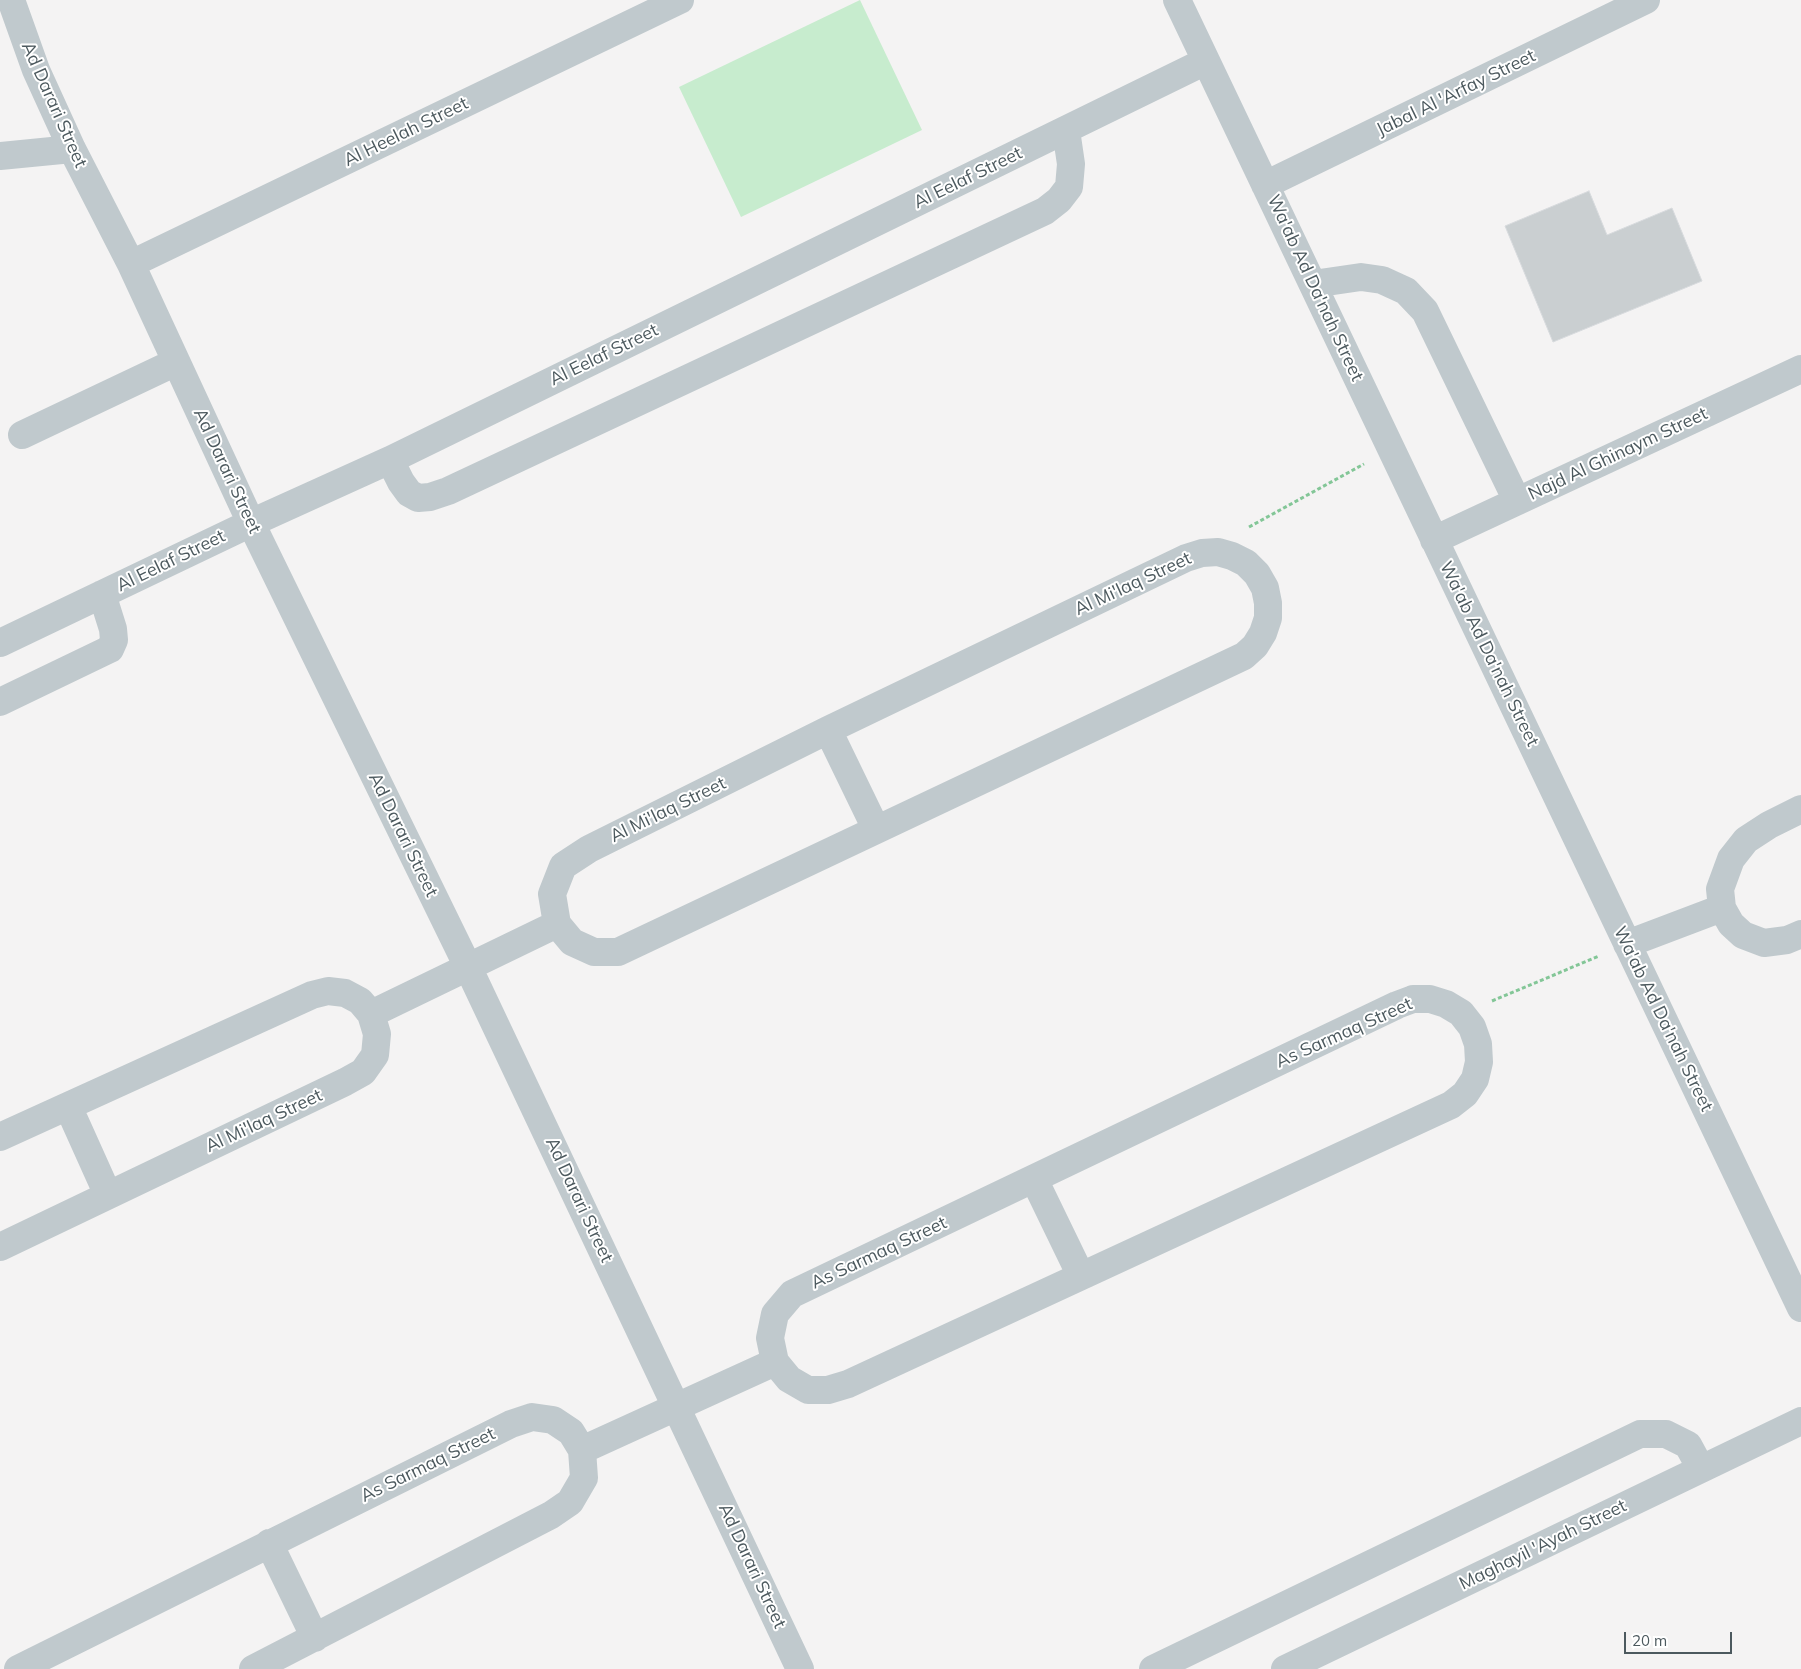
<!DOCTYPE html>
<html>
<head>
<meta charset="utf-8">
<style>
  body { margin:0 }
  #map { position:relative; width:1801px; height:1669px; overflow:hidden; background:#f4f3f3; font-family:Mulish,sans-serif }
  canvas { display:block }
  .scale { position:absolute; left:1624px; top:1632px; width:108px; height:22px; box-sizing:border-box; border:2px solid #4c595e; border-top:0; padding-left:6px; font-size:15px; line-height:18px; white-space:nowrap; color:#4c595e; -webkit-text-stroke:4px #fff; paint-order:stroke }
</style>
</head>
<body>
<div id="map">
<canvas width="1801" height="1669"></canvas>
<div class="scale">20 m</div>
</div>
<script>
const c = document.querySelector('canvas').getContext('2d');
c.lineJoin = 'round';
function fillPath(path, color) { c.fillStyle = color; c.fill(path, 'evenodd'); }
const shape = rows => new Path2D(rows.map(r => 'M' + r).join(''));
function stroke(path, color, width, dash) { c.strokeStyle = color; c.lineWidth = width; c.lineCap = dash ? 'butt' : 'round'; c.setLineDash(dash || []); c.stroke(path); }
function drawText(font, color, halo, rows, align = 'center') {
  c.font = font + ' Mulish,sans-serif'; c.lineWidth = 4; c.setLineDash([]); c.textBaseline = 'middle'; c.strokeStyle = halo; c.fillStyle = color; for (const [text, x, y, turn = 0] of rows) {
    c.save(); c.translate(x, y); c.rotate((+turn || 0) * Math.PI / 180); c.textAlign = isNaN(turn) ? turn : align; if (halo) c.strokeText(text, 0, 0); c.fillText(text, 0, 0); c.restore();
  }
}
const green = shape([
  [860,0,922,130,741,217,679,87]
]);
const building = shape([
  [1589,191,1607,235,1672,208,1702,281,1553,342,1505,226,1589,191]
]);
const path = shape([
  [1249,527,1364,464],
  [1492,1001,1599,956]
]);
const minor = shape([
  [11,0,36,70,72,149,131,264,251,523,468,967,800,1669],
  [1177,0,1801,1308],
  [0,156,72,149],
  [1265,185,1646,0],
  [131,264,680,0],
  [1313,284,1361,277,1382,280,1406,291,1425,311,1517,501],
  [22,435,176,362],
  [390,460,401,482,409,493,418,498,430,497,448,491,1045,211,1059,200,1069,187,1071,164,1066,130],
  [1434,540,1801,369],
  [1218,552,1232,556,1246,563,1257,574,1265,588,1268,603,1268,618,1263,633,1255,646,1244,656,618,952,594,952,572,942,557,924,552,894,563,866,589,849,828,730,1186,558,1202,553,1218,552],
  [0,643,251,523,390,460,1206,61],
  [0,702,110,649,114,640,113,629,102,594],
  [828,730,876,829],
  [1801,809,1769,825,1746,840,1731,859,1720,889,1722,908,1731,924,1743,935,1764,943,1787,940,1801,934],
  [1627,944,1722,908],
  [1413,999,1430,999,1446,1004,1461,1013,1472,1027,1478,1044,1479,1062,1475,1079,1465,1094,1451,1105,848,1384,828,1390,808,1390,789,1379,775,1362,770,1338,775,1314,792,1294,1397,1005,1413,999],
  [371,1014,557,924],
  [68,1106,108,1195],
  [0,1137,312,995,328,991,345,993,360,1001,371,1014,377,1034,375,1055,363,1072,345,1082,0,1247],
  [1034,1179,1081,1276],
  [582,1450,775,1362],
  [269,1543,315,1638],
  [18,1669,511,1424,532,1417,553,1420,571,1432,582,1450,584,1478,570,1502,551,1515,253,1669],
  [1153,1669,1640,1434,1666,1434,1688,1445,1701,1469],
  [1285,1669,1801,1421]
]);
const streetNames = [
  ["Jabal Al 'Arfay Street",1456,93,-26],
  ["Ad Darari Street",54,105,66],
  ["Al Heelah Street",406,132,-26],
  ["Al Eelaf Street",968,178,-26],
  ["Wa'ab Ad Da'nah Street",1315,288,65],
  ["Al Eelaf Street",604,355,-26],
  ["Najd Al Ghinaym Street",1618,454,-25],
  ["Ad Darari Street",227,471,65],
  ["Al Eelaf Street",171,561,-26],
  ["Al Mi'laq Street",1133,584,-25],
  ["Wa'ab Ad Da'nah Street",1489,654,64],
  ["Al Mi'laq Street",668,810,-26],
  ["Ad Darari Street",403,835,64],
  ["Wa'ab Ad Da'nah Street",1663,1019,64],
  ["As Sarmaq Street",1344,1033,-24],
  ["Al Mi'laq Street",264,1121,-25],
  ["Ad Darari Street",579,1200,65],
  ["As Sarmaq Street",879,1253,-25],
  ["As Sarmaq Street",428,1465,-26],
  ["Maghayil 'Ayah Street",1543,1545,-26],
  ["Ad Darari Street",752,1566,65]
];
fillPath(green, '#c7ecce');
fillPath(building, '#cacfd1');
stroke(building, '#d7dadd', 1);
stroke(path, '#83c697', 3, [4, 2.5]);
stroke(minor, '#c0c9cd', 28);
drawText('18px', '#4c595e', '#fff', streetNames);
</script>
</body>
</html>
